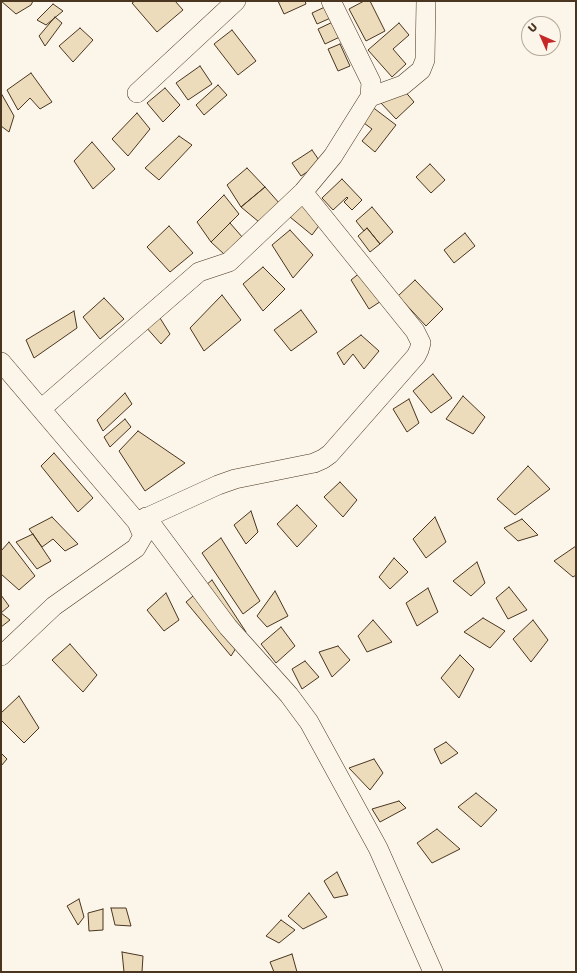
<!DOCTYPE html>
<html>
<head>
<meta charset="utf-8">
<style>
  body { margin:0 }
  #map { position:relative; width:577px; height:973px; overflow:hidden; background:#fbf6e9; font-family:Rubik,sans-serif }
  canvas { display:block }
  .frame { position:absolute; inset:0; border:2px solid #4a3520; pointer-events:none }
  .north { position:absolute; left:521px; top:16px; width:40px; height:40px; box-sizing:border-box; background:#fbf6e9; border:1px solid #b4a999; border-radius:50%; rotate:315deg; font-size:11px; font-weight:700; line-height:16px; text-align:center; color:#4a3520 }
  .north::after { content:''; display:block; margin:auto; width:14px; height:18px; background:#c62828; clip-path:polygon(50% 0,100% 100%,50% 72%,0 100%) }
</style>
</head>
<body>
<div id="map">
<canvas width="577" height="973"></canvas>
<div class="frame"></div>
<div class="north">U</div>
</div>
<script>
const c = document.querySelector('canvas').getContext('2d');
c.lineJoin = 'round';
function fillPath(path, color) { c.fillStyle = color; c.fill(path, 'evenodd'); }
const shape = rows => new Path2D(rows.map(r => 'M' + r).join(''));
function stroke(path, color, width, dash) { c.strokeStyle = color; c.lineWidth = width; c.lineCap = dash ? 'butt' : 'round'; c.setLineDash(dash || []); c.stroke(path); }
const building = shape([
  [1,1,33,1,31,5,16,14,1,1],
  [135,1,175,1,183,10,157,32,132,3,135,1],
  [278,1,305,1,306,4,284,14,278,1],
  [364,1,370,1,385,31,366,41,349,9,364,1],
  [53,4,63,11,46,25,37,20,53,4],
  [329,5,335,16,317,24,312,13,329,5],
  [55,17,62,23,45,46,39,36,55,17],
  [339,19,346,34,325,44,318,29,339,19],
  [399,23,409,35,393,49,406,64,392,77,368,50,399,23],
  [80,28,93,40,73,62,59,46,80,28],
  [232,30,256,61,238,75,214,44,232,30],
  [340,44,350,66,338,71,328,49,340,44],
  [200,66,212,84,188,100,176,83,200,66],
  [31,73,52,102,40,109,30,98,18,110,7,90,31,73],
  [218,85,227,95,204,115,196,105,218,85],
  [165,88,180,105,163,122,147,103,165,88],
  [403,89,414,102,396,119,380,102,403,89],
  [1,93,14,116,9,132,1,126,1,93],
  [371,106,396,125,375,152,362,141,372,129,360,120,371,106],
  [137,113,150,129,128,156,112,139,137,113],
  [179,136,192,145,159,180,145,168,179,136],
  [92,142,115,169,93,189,74,161,92,142],
  [312,150,321,163,301,176,292,163,312,150],
  [430,164,445,180,431,193,416,177,430,164],
  [247,168,265,187,241,207,227,185,247,168],
  [342,179,362,200,352,210,344,202,348,198,347,197,333,210,322,198,342,179],
  [265,187,280,204,259,222,241,207,265,187],
  [224,195,239,214,211,242,197,222,224,195],
  [307,196,321,223,312,235,290,217,307,196],
  [372,207,393,232,380,244,367,228,364,231,356,221,372,207],
  [230,223,243,238,225,255,211,242,230,223],
  [169,226,193,253,170,272,147,247,169,226],
  [367,228,380,244,370,252,358,236,367,228],
  [290,230,313,255,293,278,272,245,290,230],
  [465,233,475,246,454,263,444,250,465,233],
  [372,263,395,292,369,309,351,280,372,263],
  [263,267,285,289,263,311,243,284,263,267],
  [415,280,443,309,426,326,398,296,415,280],
  [222,295,241,320,204,351,190,328,222,295],
  [104,298,124,319,100,339,83,317,104,298],
  [155,310,170,334,161,344,145,326,155,310],
  [301,310,317,332,291,351,274,330,301,310],
  [74,311,77,328,34,358,26,340,74,311],
  [361,335,379,351,364,369,353,354,344,365,337,353,361,335],
  [433,374,452,398,431,413,413,391,433,374],
  [125,393,132,404,103,431,97,420,125,393],
  [463,396,485,417,473,434,446,419,463,396],
  [409,399,419,423,407,432,393,409,409,399],
  [125,419,131,427,110,447,104,437,125,419],
  [138,431,185,463,145,491,119,451,138,431],
  [54,453,93,498,78,512,41,466,54,453],
  [528,466,550,489,515,515,497,499,528,466],
  [340,482,357,500,343,517,324,497,340,482],
  [297,505,317,526,297,547,277,524,297,505],
  [251,511,258,532,246,544,234,525,251,511],
  [52,517,78,544,65,551,53,539,42,547,29,529,52,517],
  [435,517,446,542,426,558,413,539,435,517],
  [522,519,538,535,518,541,504,528,522,519],
  [33,534,51,561,37,569,16,542,33,534],
  [221,538,260,601,243,614,202,553,221,538],
  [9,542,35,576,19,590,1,574,1,551,9,542],
  [576,546,576,575,573,577,554,561,576,546],
  [394,558,408,572,390,589,379,577,394,558],
  [477,562,485,583,471,596,453,581,477,562],
  [212,580,246,632,231,656,186,602,212,580],
  [509,587,527,610,508,619,496,598,509,587],
  [428,588,438,612,417,626,406,603,428,588],
  [275,591,288,616,267,627,257,616,275,591],
  [166,593,179,620,164,631,147,610,166,593],
  [1,595,9,606,1,613,1,595],
  [1,613,10,620,1,627,1,613],
  [483,618,505,631,490,648,464,632,483,618],
  [373,620,392,642,367,652,358,636,373,620],
  [533,620,548,640,531,662,513,639,533,620],
  [281,627,295,646,276,663,261,644,281,627],
  [70,644,97,675,83,692,52,660,70,644],
  [338,646,350,660,332,677,319,652,338,646],
  [460,655,474,669,459,698,441,678,460,655],
  [305,661,319,677,302,689,292,669,305,661],
  [19,696,39,728,24,743,1,720,1,713,19,696],
  [446,742,458,753,441,764,434,749,446,742],
  [1,753,7,759,1,766,1,753],
  [374,759,383,773,370,790,349,768,374,759],
  [476,793,497,810,481,827,458,807,476,793],
  [399,801,406,808,380,822,372,809,399,801],
  [437,829,460,849,432,863,417,843,437,829],
  [337,872,348,895,334,898,324,881,337,872],
  [309,893,327,917,303,929,288,916,309,893],
  [79,899,84,917,78,925,67,906,79,899],
  [111,908,126,908,131,926,115,925,111,908],
  [103,909,103,930,89,931,88,913,103,909],
  [281,920,295,930,279,943,266,936,281,920],
  [122,952,143,956,142,972,124,972,122,952],
  [292,954,297,972,274,972,270,962,292,954]
]);
const minor = shape([
  [137,93,236,1],
  [370,97,403,85,421,70,425,60,426,1],
  [1,362,137,522,143,536,136,548,54,606,1,656],
  [41,409,199,272,229,262,303,192,333,156,370,97,371,82,331,1],
  [146,517,228,627,289,695,309,722,378,848,433,972],
  [137,522,218,485,235,479,314,463,323,459,330,454,416,356,419,350,421,343,415,331,303,192]
]);
fillPath(building, '#ecdcbc');
stroke(building, '#4a3520', 1);
stroke(minor, '#4a3520', 20);
stroke(minor, '#fbf6e9', 19);
</script>
</body>
</html>
